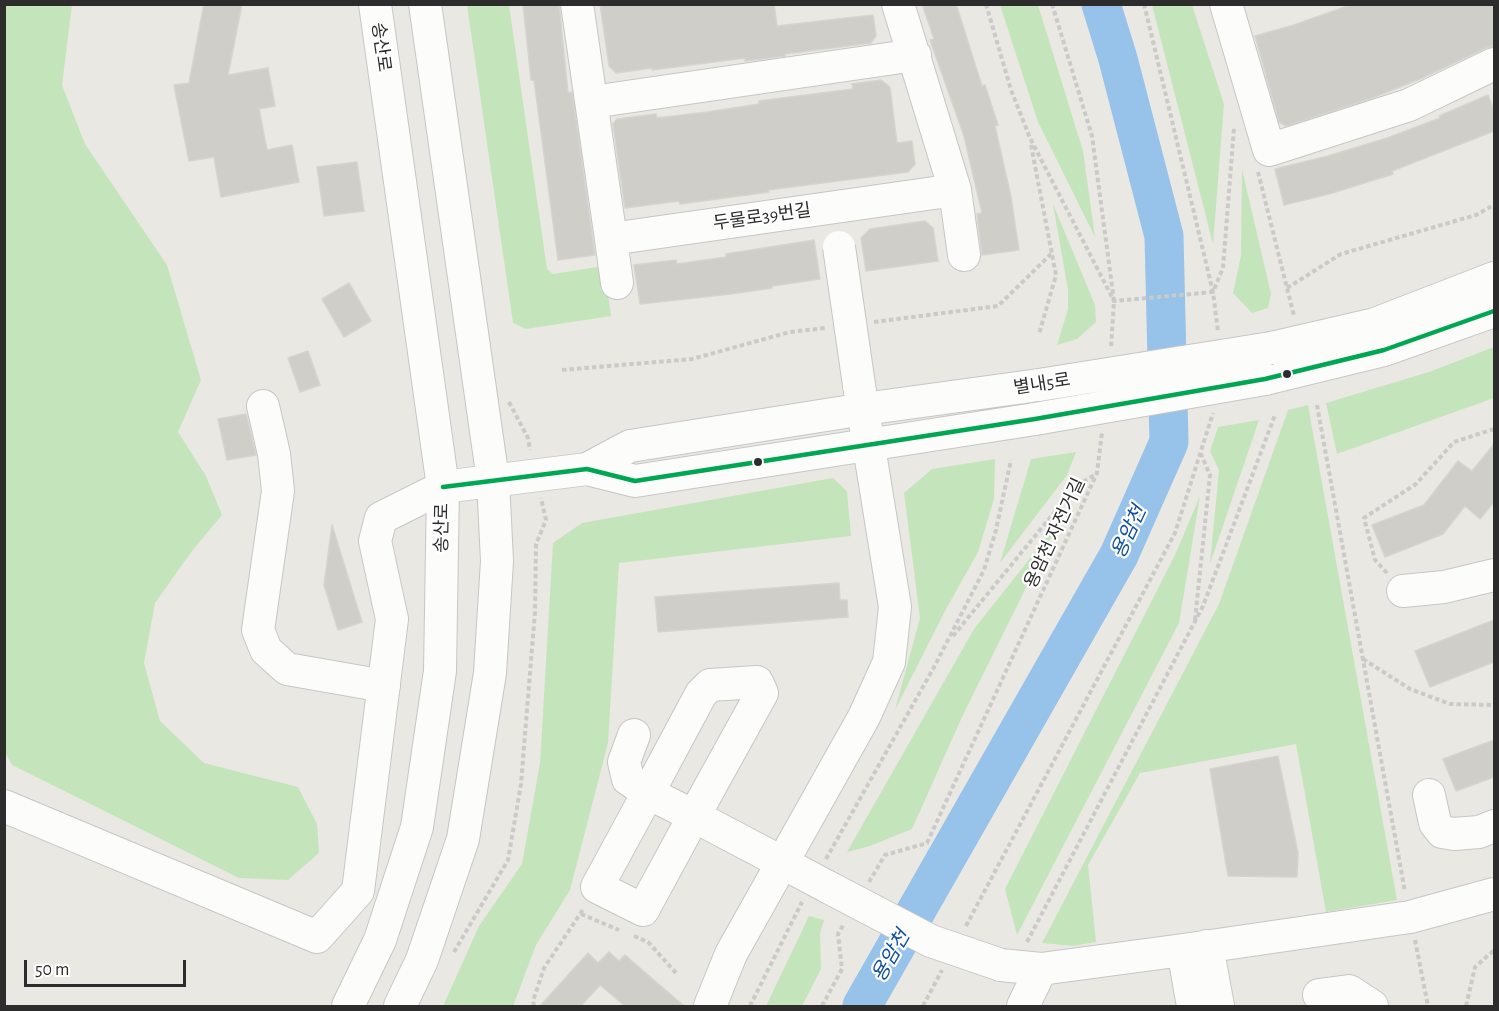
<!DOCTYPE html>
<html>
<head>
<meta charset="utf-8">
<style>
  body { margin:0 }
  #map { position:relative; width:1499px; height:1011px; overflow:hidden; background:#eae8e2; font-family:"Alegreya Sans",sans-serif }
  canvas { display:block }
  .frame { position:absolute; inset:0; border:6px solid #2c2c2c; pointer-events:none }
  .scale { position:absolute; left:24px; top:960px; width:162px; height:27px; box-sizing:border-box; border:3px solid #2c2c2c; border-top:0; padding-left:8px; font-size:18px; line-height:21px; white-space:nowrap; color:#2c2c2c; -webkit-text-stroke:4px #fff; paint-order:stroke }
</style>
</head>
<body>
<div id="map">
<canvas width="1499" height="1011"></canvas>
<div class="frame"></div>
<div class="scale">50 m</div>
</div>
<script>
const c = document.querySelector('canvas').getContext('2d');
c.lineJoin = 'round';
function fillPath(path, color) { c.fillStyle = color; c.fill(path, 'evenodd'); }
const shape = rows => new Path2D(rows.map(r => 'M' + r).join(''));
function stroke(path, color, width, dash) { c.strokeStyle = color; c.lineWidth = width; c.lineCap = dash ? 'butt' : 'round'; c.setLineDash(dash || []); c.stroke(path); }
function drawText(font, color, halo, rows, align = 'center') {
  c.font = font + ' "Alegreya Sans","Noto Sans KR",sans-serif'; c.lineWidth = 4.5; c.setLineDash([]); c.textBaseline = 'middle'; c.strokeStyle = halo; c.fillStyle = color; for (const [text, x, y, turn = 0] of rows) {
    c.save(); c.translate(x, y); c.rotate((+turn || 0) * Math.PI / 180); c.textAlign = isNaN(turn) ? turn : align; if (halo) c.strokeText(text, 0, 0); c.fillText(text, 0, 0); c.restore();
  }
}
const green = shape([
  [5,4,72,5,62,85,85,144,167,265,201,380,178,432,206,476,222,515,192,551,155,603,144,663,160,721,204,763,298,787,317,824,319,853,288,880,239,878,12,765,5,752],
  [467,5,509,5,547,269,553,274,604,266,611,316,526,329,513,323],
  [1000,5,1038,5,1083,151,1095,237,1038,122],
  [1152,5,1192,5,1224,104,1213,244],
  [1242,169,1271,294,1268,308,1252,313,1233,293,1241,256],
  [1053,204,1095,305,1096,322,1077,339,1057,345,1068,309,1068,290],
  [1494,347,1494,398,1337,454,1326,403,1429,372],
  [1308,405,1397,900,1326,912,1296,744,1140,773,1088,865,1096,942,1073,946,1042,943,1219,604,1288,410],
  [1259,420,1210,564,1219,470,1210,451,1218,427],
  [1076,452,1067,475,1000,563,1031,459],
  [995,459,994,499,978,552,945,611,895,710,920,618,904,493,932,469],
  [833,478,847,491,851,536,619,563,608,743,570,890,536,945,513,1006,443,1006,479,926,522,864,540,763,553,543,582,523],
  [1200,496,1179,623,1017,935,1005,889,1175,555],
  [1058,523,962,717,912,829,870,846,847,852,974,629],
  [809,916,824,920,820,934,821,969,802,1006,766,1006]
]);
const river = shape([
  [862,1006,1119,555,1169,442,1164,236,1118,59,1101,4]
]);
const building = shape([
  [204,4,242,4,228,75,268,68,275,106,259,109,267,150,292,145,299,182,221,197,214,157,189,161,174,85,189,83,204,4],
  [523,4,559,4,568,93,572,92,595,255,558,260,534,80,531,80,523,4],
  [600,4,774,4,777,26,873,15,876,36,871,43,785,54,785,56,745,61,745,58,652,70,652,68,616,73,609,66,600,4],
  [922,4,956,4,982,86,985,85,998,125,995,126,1011,197,1019,250,982,255,977,214,982,213,964,136,930,40,934,39,922,4],
  [1353,4,1494,4,1494,46,1486,48,1420,79,1372,98,1286,126,1279,122,1255,36,1294,25,1353,4],
  [881,80,890,87,897,143,912,141,915,164,908,172,768,190,769,192,680,204,679,201,625,208,613,124,617,119,656,114,657,118,707,112,759,104,759,101,853,89,852,84,881,80],
  [1488,95,1494,110,1494,131,1392,171,1393,174,1329,194,1284,205,1275,169,1328,156,1387,138,1440,118,1439,116,1488,95],
  [357,162,364,211,324,216,317,167,357,162],
  [925,221,933,228,938,261,866,271,861,238,870,229,925,221],
  [814,240,820,279,772,286,772,288,731,294,640,304,634,265,676,260,677,264,726,257,726,254,814,240],
  [349,283,371,321,344,337,322,299,349,283],
  [308,351,320,385,300,392,288,358,308,351],
  [246,414,256,455,227,460,218,419,246,414],
  [1494,444,1494,502,1480,519,1465,506,1443,534,1385,557,1372,525,1424,505,1458,461,1472,471,1494,444],
  [332,525,362,622,338,630,324,585,332,525],
  [839,583,840,600,847,600,848,617,658,632,655,597,839,583],
  [1494,620,1494,662,1430,687,1415,651,1494,620],
  [1494,740,1494,777,1456,791,1443,759,1494,740],
  [1278,756,1298,853,1297,877,1228,876,1210,769,1278,756],
  [609,952,619,961,625,955,684,1006,625,1006,600,985,581,1006,540,1006,588,953,598,963,609,952]
]);
const path = shape([
  [986,4,1011,90,1030,138,1114,301,1213,292,1223,268,1234,128],
  [1052,4,1092,136,1114,301,1111,347],
  [1144,4,1213,292,1218,332],
  [1031,145,1056,275,1039,334],
  [1258,172,1294,316],
  [1287,288,1341,254,1476,215,1494,205],
  [874,322,998,306,1051,254],
  [562,370,692,359,790,332,825,328],
  [509,402,528,438,530,450],
  [1317,405,1405,892],
  [1387,573,1375,560,1364,518,1416,484,1454,442,1494,429],
  [1195,620,1210,475,1201,454],
  [953,636,1076,486,1096,474],
  [1363,659,1410,689,1450,704,1494,705],
  [826,859,933,669,984,570,996,530,1011,460],
  [869,882,885,855,927,843,1097,473,1102,432],
  [581,914,619,930],
  [966,926,1175,533,1213,413],
  [634,936,648,942,676,973],
  [1415,940,1428,1006],
  [1027,942,1203,606,1275,415],
  [454,952,508,860,521,784,535,612,536,544,546,520,541,498],
  [534,1006,533,1001,544,968,584,908],
  [750,1006,802,902],
  [822,1006,842,969,838,934,844,924],
  [923,1006,942,970],
  [1466,1006,1475,967,1494,950]
]);
const minor = shape([
  [577,4,611,239,955,190,898,4],
  [1226,4,1269,150,1409,105,1494,64],
  [592,102,915,55],
  [955,190,964,255],
  [611,239,617,283],
  [1271,348,1375,324,1494,278],
  [1265,379,1384,350,1494,311],
  [263,406,274,454,278,491,258,630,266,650,287,669,384,686],
  [587,469,630,446,864,409,1039,385],
  [1403,591,1444,587,1494,575],
  [634,735,624,762,628,779,648,793,701,694,710,685,757,682,762,693,694,816,643,910,597,887,648,793,694,816,783,863,828,887],
  [1429,795,1435,823,1442,832,1454,834,1479,832,1494,826],
  [4,806,317,937,358,891,392,619,375,541,381,518,443,487,587,469,635,481,1035,419],
  [1207,946,1218,1006],
  [1183,950,1193,1006],
  [1001,965,1041,969,1183,950,1410,917,1494,894],
  [1319,995,1349,991,1372,1006],
  [348,1006,380,940,417,827,440,671,443,487,375,4],
  [400,1006,422,960,463,839,490,673,497,561,493,480,425,4],
  [710,1006,731,954,864,717,889,662,895,607,859,385],
  [1023,1006,1041,969]
]);
const minorBridge = shape([
  [839,247,859,385],
  [1039,385,1271,348],
  [1035,419,1265,379],
  [828,887,931,941,1001,965]
]);
const bus1 = shape([
  [443,487,587,469,635,481,1035,419,1265,379,1384,350,1494,311]
]);
const markers = [
  [1287,374,5,"#2c2c2c"],
  [758,462,5,"#2c2c2c"]
];
const streetNames = [
  ["송산로",381,47,82],
  ["두물로39번길",762,217,-8],
  ["별내5로",1042,384,-9],
  ["송산로",442,528,-89],
  ["용암천 자전거길",1055,533,-65]
];
const waterNames = [
  ["용암천",1129,532,-65],
  ["용암천",891,956,-60]
];
fillPath(green, '#c4e5bc');
stroke(river, '#97c2ea', 39);
fillPath(building, '#cfcec9');
stroke(building, '#d5d4ce', 1.5);
stroke(minor, '#c7c6c7', 34);
stroke(path, '#cacac9', 4, [4.5, 3]);
stroke(minor, '#fcfcfb', 32);
stroke(minorBridge, '#c7c6c7', 34, []);
stroke(minorBridge, '#fcfcfb', 32);
stroke(bus1, '#00a651', 4.5);
for (const [x, y, r, color] of markers) { const dot = new Path2D(); dot.arc(x, y, r, 0, 2 * Math.PI); c.fillStyle = color; c.fill(dot); stroke(dot, '#fff', 2); }
drawText('18px', '#2c2c2c', '#fff', streetNames);
drawText('italic 20px', '#0f4d9d', '#fff', waterNames);
</script>
</body>
</html>
